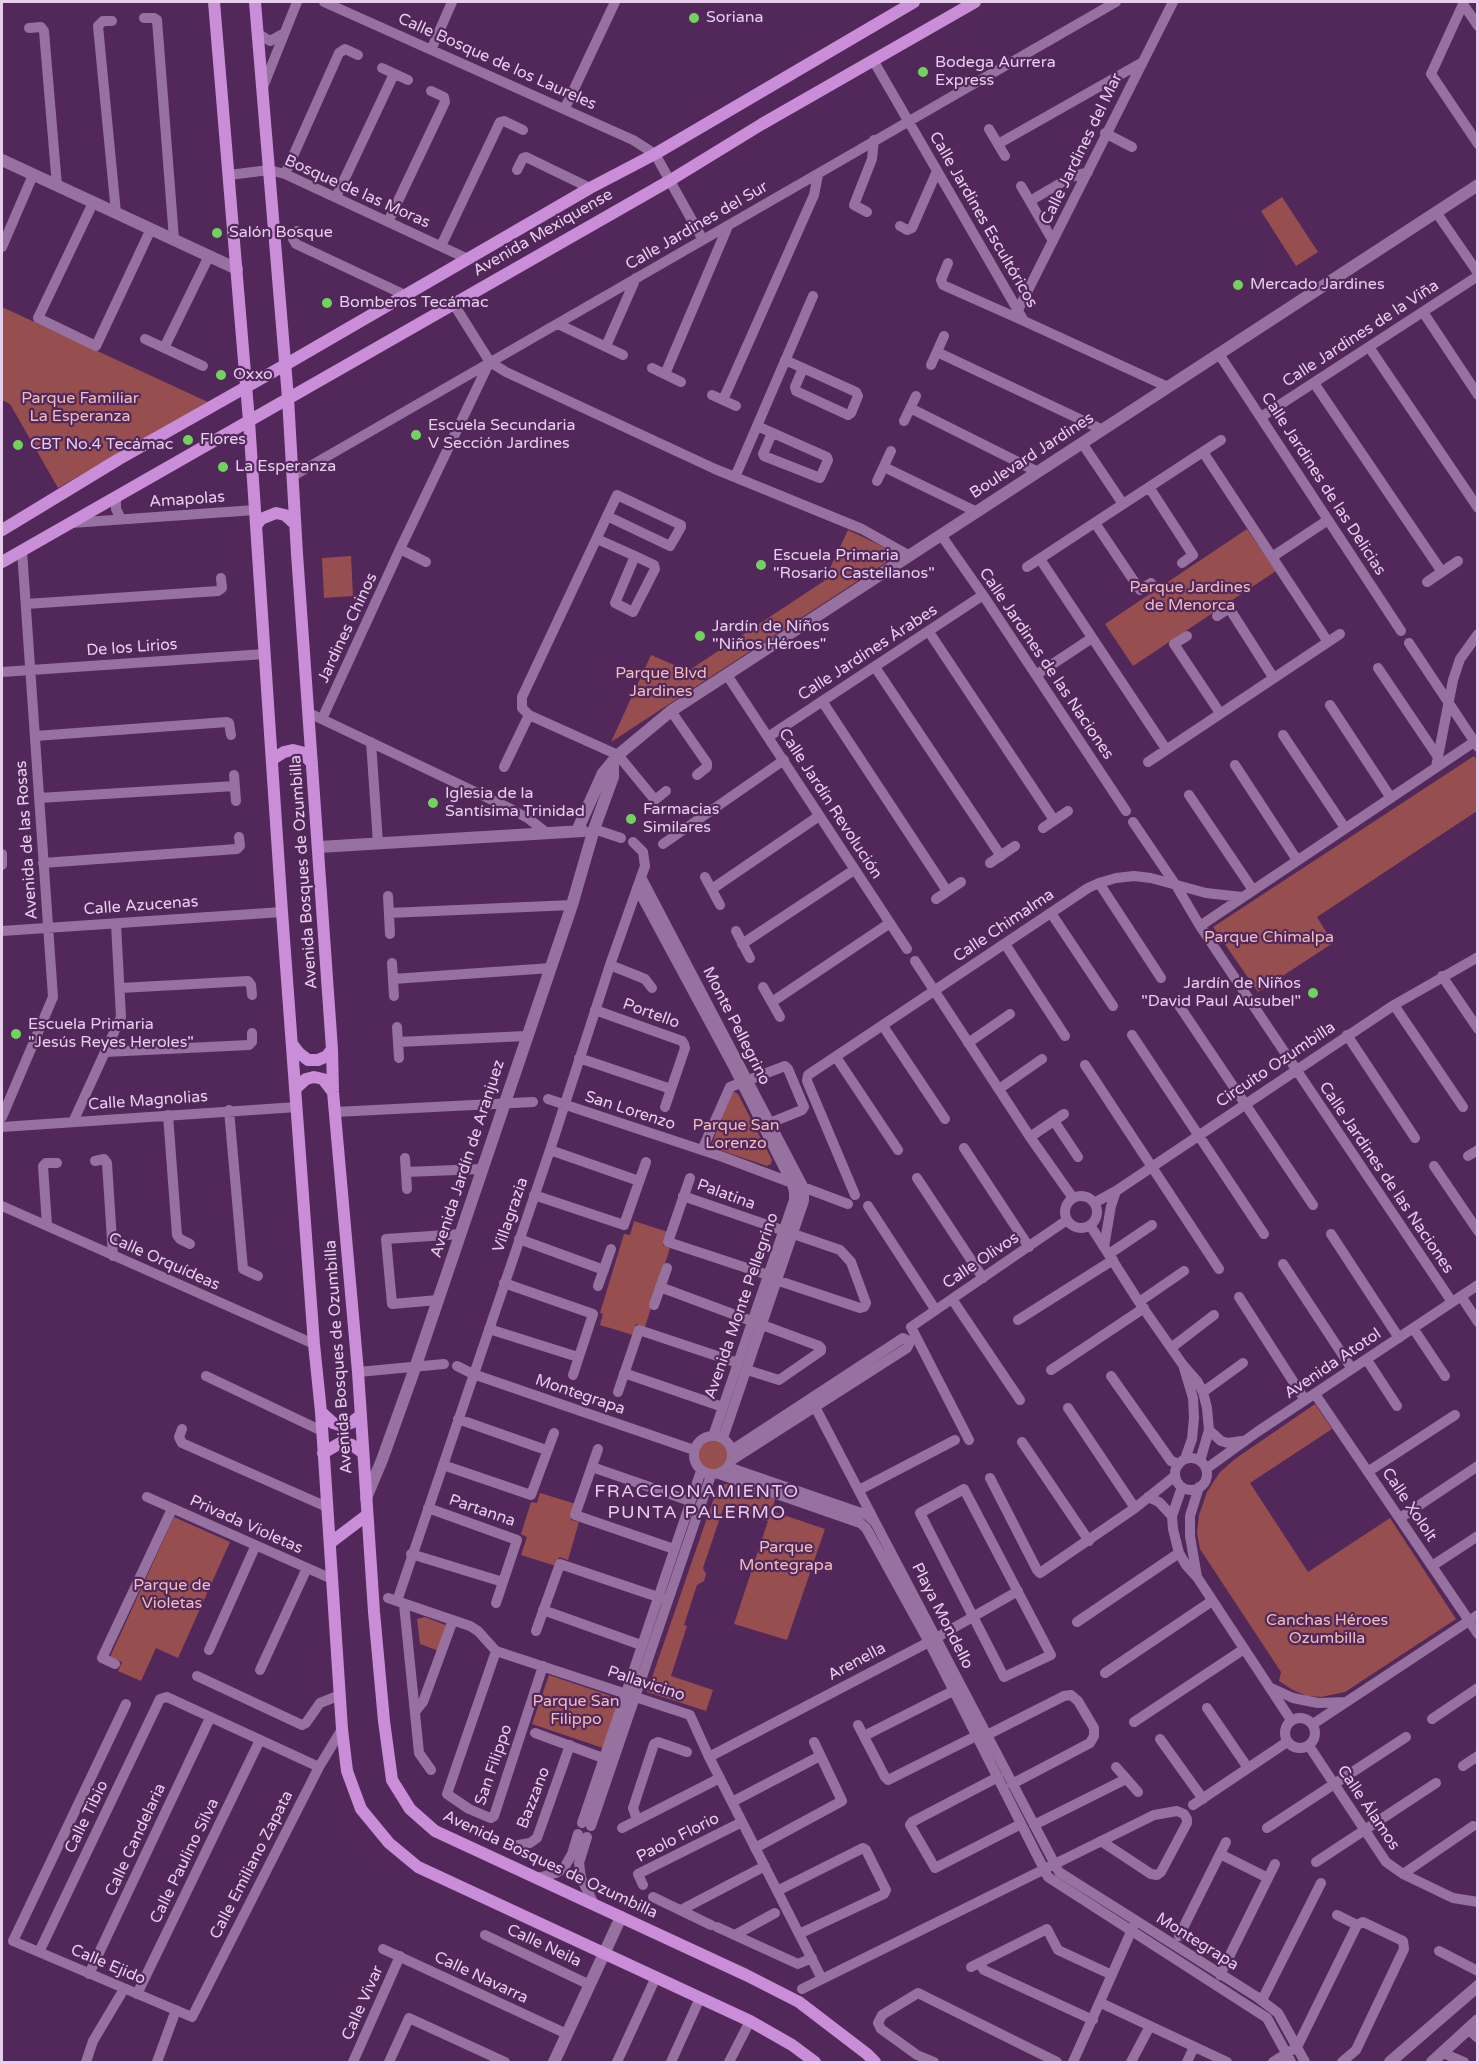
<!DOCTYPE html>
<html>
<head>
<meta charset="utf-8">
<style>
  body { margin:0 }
  #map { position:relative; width:1479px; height:2064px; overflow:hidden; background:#52285b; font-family:"Varela Round",sans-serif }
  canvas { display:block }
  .frame { position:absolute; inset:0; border:3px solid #e7ceec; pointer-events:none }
</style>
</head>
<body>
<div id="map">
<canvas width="1479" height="2064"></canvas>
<div class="frame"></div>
</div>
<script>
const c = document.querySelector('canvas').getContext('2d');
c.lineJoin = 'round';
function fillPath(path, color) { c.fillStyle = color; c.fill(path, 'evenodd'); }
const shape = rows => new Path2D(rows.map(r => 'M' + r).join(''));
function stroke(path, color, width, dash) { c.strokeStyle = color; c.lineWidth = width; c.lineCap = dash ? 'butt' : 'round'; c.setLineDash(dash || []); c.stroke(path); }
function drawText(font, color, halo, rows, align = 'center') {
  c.font = font + ' "Varela Round",sans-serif'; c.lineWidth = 4.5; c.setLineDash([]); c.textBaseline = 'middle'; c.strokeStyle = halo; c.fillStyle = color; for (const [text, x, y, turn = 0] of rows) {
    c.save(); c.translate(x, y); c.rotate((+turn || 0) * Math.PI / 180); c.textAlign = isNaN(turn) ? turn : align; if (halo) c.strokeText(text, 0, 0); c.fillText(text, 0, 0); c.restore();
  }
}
const green = shape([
  [1282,197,1318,252,1296,266,1261,211],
  [2,307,208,402,58,488,10,404,2,400],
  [1247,529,1276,571,1133,666,1105,624],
  [848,530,899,554,611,742,651,655,688,671,824,581],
  [351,556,353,596,324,598,322,558],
  [1474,756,1477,760,1477,811,1317,917,1333,943,1258,992,1213,927],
  [733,1091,738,1094,772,1160,771,1164,767,1166,711,1147,730,1092],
  [634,1221,668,1232,663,1245,670,1248,645,1327,636,1324,633,1335,600,1325,603,1314,600,1313,624,1234,630,1235],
  [1315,1404,1332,1429,1250,1483,1308,1572,1390,1518,1456,1619,1345,1692,1321,1697,1307,1696,1293,1690,1279,1681,1281,1672,1200,1549,1197,1533,1199,1515,1207,1492,1220,1472,1235,1459],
  '698 1456a15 15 0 1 1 30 0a15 15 0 1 1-30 0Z',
  [727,1484,775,1499,772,1511,825,1529,787,1640,734,1624,768,1521,724,1506,703,1568,706,1574,704,1581,697,1585,684,1625,687,1626,671,1676,713,1690,706,1711,647,1692,718,1486],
  [540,1493,576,1504,571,1520,579,1522,568,1560,559,1557,556,1566,521,1555,527,1537,521,1534,531,1502,537,1503],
  [174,1517,230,1542,178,1658,156,1648,141,1681,118,1671,122,1662,110,1657],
  [425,1617,448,1626,439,1651,420,1644,417,1619],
  [549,1675,620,1699,603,1748,532,1724]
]);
const minor = shape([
  [324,2,633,140,655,154,703,240],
  [1464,2,1431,74,1478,144],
  [1463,4,1478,26],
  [144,18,154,18,157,20,174,239],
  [112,21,103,21,98,26,116,213],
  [29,28,41,27,44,31,57,186],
  [257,33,270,41,283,34],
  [431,50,452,2],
  [873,60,1024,321,1168,387],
  [382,68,408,80],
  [263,87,297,2],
  [565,108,615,2],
  [989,129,1005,156],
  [1105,133,1132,147],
  [998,144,1141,63],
  [517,170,523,158,526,157,590,188],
  [285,174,339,53,345,49,358,55],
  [229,175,269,170,285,174,468,259],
  [1021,186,1053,241],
  [336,197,394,74],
  [1030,201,1071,177,1088,172],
  [93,203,38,318,96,346,151,229],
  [867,212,854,205,872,159,874,140],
  [1436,212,1478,273],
  [388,222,445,102,444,97,431,91],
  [900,226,907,230,912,228,937,171],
  [297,231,293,239,296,244,405,295],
  [441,246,500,122,504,121,523,130],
  [2,247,33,175],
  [948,263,941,280,943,285,1024,321],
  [453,303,490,362,506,372,715,469,862,529,910,556],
  [1018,310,1173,2],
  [1423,312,1478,395],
  [558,324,623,355],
  [145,339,203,366],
  [606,346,636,278],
  [1369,347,1478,508],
  [164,348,209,256],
  [937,352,1103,430],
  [1219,354,1401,631],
  [785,360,803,368,856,392,858,396,851,413,848,415,796,391,795,387,803,368],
  [931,365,944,336],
  [652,368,681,382],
  [665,374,728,226],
  [1314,383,1442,572],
  [712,395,736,406],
  [723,400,814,195,818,175],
  [910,408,1038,472],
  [1261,417,1478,276],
  [904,421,916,396],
  [757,426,827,457,828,460,820,478,764,456,763,454,772,433],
  [1082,443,1123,504],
  [1203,452,1328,642],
  [884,467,977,512],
  [293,476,1116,2],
  [735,477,813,296],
  [877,481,891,451],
  [1149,487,1193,555,1182,563],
  [116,497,116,509,121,519],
  [607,516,670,546,681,527,681,525,617,495,522,697,522,708,529,715,618,755,655,800,666,791],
  [71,523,255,510],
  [1095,523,1140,590,1151,583],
  [941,535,983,595,1126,811],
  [597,539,635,556,654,565,655,569,633,612,615,603,635,556],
  [400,549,426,562],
  [1272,557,1328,520],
  [1040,559,1166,749],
  [1027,567,1221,440],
  [1427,582,1458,561],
  [26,604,218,591,222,588,221,578],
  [1217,616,1229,608,1273,677],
  [929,632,1054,820],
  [1187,636,1174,644,1220,713],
  [1409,643,1478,747],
  [875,667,1001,856],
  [1378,668,1438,757],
  [2,672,265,654],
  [727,675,907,949],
  [1036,675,1092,638],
  [822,701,947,891],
  [1330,705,1391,798],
  [671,711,707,763,707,767,697,775],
  [309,713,511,809,529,819,548,834],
  [322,719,400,549,489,363],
  [1283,735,1345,828],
  [35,736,227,722,229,723,231,735],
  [768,737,983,595],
  [371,742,378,843],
  [1148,762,1340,634],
  [1235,765,1297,860],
  [504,767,529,715],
  [1436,767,1453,680,1460,659,1478,634],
  [234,775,236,801],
  [1189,795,1253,890],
  [39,798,235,786],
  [1133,822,1177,887,1200,926,1452,1302],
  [1043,828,1068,811],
  [594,829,621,838],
  [663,844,784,760],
  [43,863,237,849,240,846,239,837],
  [990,863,1015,846],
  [2,865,2,854],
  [641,877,804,1188,804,1201,723,1438],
  [705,877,720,905],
  [1099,883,1161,978],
  [637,888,734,1068,792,1184,794,1192,794,1200,713,1436],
  [712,889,819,816],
  [388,896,390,934],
  [936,899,961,882],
  [389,913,572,905],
  [1051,913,1113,1006],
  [1200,926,1474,742],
  [2,931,282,912],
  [736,931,750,958],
  [742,944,854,870],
  [1005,944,1065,1036],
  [915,961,1030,1137,1073,1198],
  [392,963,394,996],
  [610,965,645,979,652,988],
  [1442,976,1478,1029],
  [393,979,551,968],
  [763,987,780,1017],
  [121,988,248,981,251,985,252,995],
  [772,1002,890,923],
  [1178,1004,1313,1205],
  [1394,1005,1463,1107],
  [595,1010,682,1041,684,1044,685,1048,665,1107],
  [883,1026,945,1119],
  [397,1027,399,1058],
  [1132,1035,1264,1234],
  [1347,1035,1415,1138],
  [398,1042,526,1036],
  [968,1043,1010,1014],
  [105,1052,249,1045,252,1042,252,1033],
  [836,1057,898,1150],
  [579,1058,671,1089],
  [1085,1065,1219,1269],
  [999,1089,1042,1059],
  [548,1099,723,1157,848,1204],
  [229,1110,243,1269,258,1276],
  [335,1112,533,1102],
  [168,1115,177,1235,180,1239,190,1244],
  [2,1117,53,997,22,551],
  [1054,1121,1078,1157],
  [73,1122,121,1017,116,924],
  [2,1127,297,1107],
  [1030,1137,1064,1114],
  [964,1148,1029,1247],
  [550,1150,639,1181],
  [702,1150,730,1087,785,1066,788,1069,804,1107,802,1110,770,1123],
  [1468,1156,1478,1150],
  [405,1158,407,1189],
  [95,1161,104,1159,107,1163,113,1256],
  [1434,1166,1478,1231],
  [406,1172,482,1169],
  [690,1178,668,1242,768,1275],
  [917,1178,983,1278],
  [534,1195,624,1225,646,1162],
  [855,1195,807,1081,808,1075,1088,888,1099,883,1116,878,1134,876,1151,878,1206,893,1242,897],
  [683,1196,840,1250,851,1262,866,1303,864,1307,860,1308,776,1280],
  '1065 1212a16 16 0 1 1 32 0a16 16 0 1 1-32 0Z',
  [1094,1203,1116,1191,1394,1005,1478,957],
  [2,1206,314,1344],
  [868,1206,935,1309],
  [47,1225,43,1166,46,1163,57,1163],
  [1090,1225,1139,1302,1183,1365,1197,1381,1203,1392,1207,1408,1209,1430,1200,1461],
  [1331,1234,1399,1338],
  [519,1239,604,1270],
  [1104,1247,1111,1206,1116,1191],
  [1109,1254,1152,1225],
  [1283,1264,1352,1369],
  [504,1283,593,1314,573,1375],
  [598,1286,611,1249],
  [660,1287,819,1346,821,1348,821,1351,779,1380,747,1370],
  [1461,1296,1478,1322],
  [1239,1297,1305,1400],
  [952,1299,1020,1400],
  [438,1300,392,1304,386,1239,461,1234],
  [1139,1302,1184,1271],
  [654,1305,667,1268],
  [1018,1320,1113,1260],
  [1413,1328,1445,1376],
  [489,1329,578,1357],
  [1171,1348,1214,1315],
  [1367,1360,1397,1406],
  [457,1366,473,1374,694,1450],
  [1184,1368,1193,1398,1194,1418,1192,1439,1185,1459],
  [1051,1370,1144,1308],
  [358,1372,444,1364],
  [624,1373,723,1407],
  [206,1376,322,1431],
  [1111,1376,1171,1461,1179,1464],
  [618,1392,639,1330,738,1363],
  [1203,1392,1243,1363],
  [1315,1394,1478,1634],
  [812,1401,874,1520],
  [1068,1408,1135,1508],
  [458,1419,546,1450],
  [182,1429,179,1437,182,1443,327,1507],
  [1209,1430,1221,1441,1228,1443,1242,1441],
  '694 1455a19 19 0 1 1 38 0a19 19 0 1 1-38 0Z',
  [969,1440,911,1327,1067,1220],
  [1022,1442,1089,1541],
  [598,1449,575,1515,674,1549],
  [732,1450,903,1338,907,1340,909,1344,907,1348,732,1460],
  '1175 1474a16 16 0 1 1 32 0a16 16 0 1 1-32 0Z',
  [443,1465,531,1495,554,1433],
  [592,1467,690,1501],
  [728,1467,867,1515,875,1522,1059,1872,1257,1997,1278,2013,1305,2062],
  [1206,1469,1257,1432,1478,1285],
  [1369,1471,1455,1415],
  [719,1474,860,1523,866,1528,929,1642,1048,1877,1267,2018,1291,2062],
  [990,1478,1037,1570,1040,1573,1135,1508,1175,1476],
  [1182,1487,1172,1516,1173,1529,1179,1553,1186,1565,1197,1577,1291,1720],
  [964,1489,1051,1655,1004,1677,920,1513,964,1489],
  [859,1490,955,1440],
  [147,1497,332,1579],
  [1148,1497,1159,1502,1172,1516],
  [428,1508,517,1540,496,1603],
  [1400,1518,1478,1466],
  [411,1554,503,1582],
  [1432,1566,1478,1536],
  [1197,1577,1190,1536,1190,1516,1199,1487],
  [388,1598,470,1626,478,1631,496,1651,690,1715,709,1757,822,1979],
  [397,1601,550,1150,610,965,645,866,643,852,633,842],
  [404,1604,419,1753,431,1770],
  [543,1610,641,1645],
  [1077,1622,1179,1553],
  [536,1631,560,1564,664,1599],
  [209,1650,255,1547],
  [496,1651,447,1794,469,1809,488,1817,491,1818,494,1816,543,1666],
  [115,1664,102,1658,172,1509],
  [260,1670,307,1568],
  [1105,1673,1212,1601],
  [197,1676,302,1725,306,1723,320,1703,340,1695],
  [1271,1688,1293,1698,1318,1703,1346,1702],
  [126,1704,13,1941,192,2017,319,1767,342,1729],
  [1207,1708,1248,1768],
  [415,1712,423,1702,453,1620],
  '1285 1733a15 15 0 1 1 30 0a15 15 0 1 1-30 0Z',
  [1432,1719,1478,1688],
  [1134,1722,1244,1649],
  [1313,1724,1478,1615],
  [858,1725,885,1777,888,1780,976,1736],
  [535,1733,603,1758],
  [987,1735,1064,1696,1071,1695,1078,1701,1094,1728,1094,1736,1090,1743,1012,1784],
  [864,1736,953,1691],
  [1160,1739,1203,1799],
  [1309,1746,1386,1862,1403,1874,1453,1898,1478,1902],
  [709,1757,929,1642,1018,1591],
  [1463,1766,1478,1756],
  [1116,1767,1138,1792],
  [998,1777,912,1822,910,1825,935,1868,1021,1824],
  [732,1802,820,1756],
  [1193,1805,1287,1742],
  [637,1820,633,1808,654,1744,658,1742,687,1752],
  [582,1823,701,1471],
  [1034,1825,1126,1779],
  [591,1826,711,1475],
  [622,1828,720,1778],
  [1267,1828,1406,1737],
  [587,1837,579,1863,581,1878,594,1904],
  [513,1846,530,1843,537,1838,570,1745],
  [755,1848,842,1801,814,1742],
  [1220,1854,1268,1878],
  [1316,1862,1436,1783],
  [1403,1874,1473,1826],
  [537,1878,556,1873,564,1868,572,1854,578,1834],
  [643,1885,638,1874,742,1822],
  [777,1891,863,1848,866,1850,886,1890,884,1894,799,1934],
  [653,1897,711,1925],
  [681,1910,765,1866],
  [1337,1915,1357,1925],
  [717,1927,798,1964,812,1958],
  [485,1935,590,1985],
  [735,1935,775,1913],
  [1179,1936,1226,1842],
  [383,1949,567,2034],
  [1439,1951,1478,1971],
  [39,1952,160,1699,167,1697,319,1767],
  [979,1963,984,1970,1093,2020],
  [971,1967,1047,1929,1058,1950,1112,1975],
  [89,1974,210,1718],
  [1220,1975,1275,1864],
  [802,1989,1154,1815,1177,1811,1184,1814,1187,1819,1187,1823,1161,1872,1157,1875,1151,1874,1101,1841],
  [137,1994,260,1740],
  [1262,2000,1321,1883],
  [1101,2003,1227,2062],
  [1468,2029,1478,2038],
  [1443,2053,1464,2062],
  [86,2062,93,2041,124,1989],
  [157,2062,176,2010],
  [353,2062,400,1956],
  [389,2062,409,2018,505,2062],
  [617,2062,656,1977],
  [671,2062,700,1998],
  [729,2062,750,2021],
  [934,2062,917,2055,881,2029,878,2023,882,2015,918,1993,1057,2062],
  [1073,2062,1134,1925],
  [1131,2062,1150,2026],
  [1187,2062,1194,2047],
  [1273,2062,1297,2047,1357,1925,1363,1922,1403,1941,1404,1949,1356,2050,1342,2062]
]);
const tertiary = shape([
  [2,160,237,269],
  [577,831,603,773,618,755,671,711,1478,185],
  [319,847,583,831],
  [366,1498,382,1460,415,1368,572,905,594,829,613,777,613,764],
  [554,2062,621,1917],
  [1390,2062,1478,1986],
  [1432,2062,1478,2020]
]);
const secondary = shape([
  [214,2,249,421,282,912,314,1344,321,1412,342,1729,347,1771,361,1809,389,1843,418,1867,750,2021,792,2045,815,2062],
  [255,2,288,398,297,554,332,1049,333,1092,358,1372,374,1612,384,1721,392,1780,410,1809,435,1831,746,1975,799,2002,867,2054,875,2062],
  [256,526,261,519,276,513,285,515,295,524],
  [2,530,119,459,285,365,590,188,655,154,914,2],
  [2,562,669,181,762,124,975,2],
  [273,759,284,752,293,750,301,752,312,763],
  [292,1044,299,1053,308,1060,318,1060,327,1056,332,1049],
  [295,1089,306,1079,314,1077,323,1079,333,1092],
  [321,1412,333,1423,343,1426,351,1423,361,1415],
  [323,1453,342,1442,352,1445,363,1453],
  [330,1543,367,1515]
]);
const markers = [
  [694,18,6,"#71d35e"],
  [923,72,6,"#71d35e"],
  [217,233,6,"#71d35e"],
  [1238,285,6,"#71d35e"],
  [327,303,6,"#71d35e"],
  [221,375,6,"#71d35e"],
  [416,435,6,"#71d35e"],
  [188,440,6,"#71d35e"],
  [18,445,6,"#71d35e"],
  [223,467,6,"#71d35e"],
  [761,565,6,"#71d35e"],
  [700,636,6,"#71d35e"],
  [433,803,6,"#71d35e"],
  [631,819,6,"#71d35e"],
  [1313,993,6,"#71d35e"],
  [16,1034,6,"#71d35e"]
];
const poiNames = [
  ["Soriana",706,18],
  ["Bodega Aurrera",935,63],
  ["Express",935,81],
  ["Salón Bosque",229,233],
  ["Mercado Jardines",1250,285],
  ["Bomberos Tecámac",339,303],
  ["Oxxo",233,375],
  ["Escuela Secundaria",428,426],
  ["V Sección Jardines",428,444],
  ["Flores",200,440],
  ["CBT No.4 Tecámac",30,445],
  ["La Esperanza",235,467],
  ["Escuela Primaria",773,556],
  ["\"Rosario Castellanos\"",773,574],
  ["Jardín de Niños",712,627],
  ["\"Niños Héroes\"",712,645],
  ["Iglesia de la",445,794],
  ["Santísima Trinidad",445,812],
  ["Farmacias",643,810],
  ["Similares",643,828],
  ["Jardín de Niños",1301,984,"right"],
  ["\"David Paul Ausubel\"",1301,1002,"right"],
  ["Escuela Primaria",28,1025],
  ["\"Jesús Reyes Heroles\"",28,1043]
];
const streetNames = [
  ["Calle Bosque de los Laureles",497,62,24],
  ["Calle Jardines del Mar",1082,149,-64],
  ["Bosque de las Moras",357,192,24],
  ["Calle Jardines Escultóricos",983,220,60],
  ["Calle Jardines del Sur",697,226,-30],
  ["Avenida Mexiquense",543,233,-30],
  ["Calle Jardines de la Viña",1361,334,-33],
  ["Boulevard Jardines",1032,456,-33],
  ["Calle Jardines de las Delicias",1323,484,57],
  ["Amapolas",187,500,-4],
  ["Jardines Chinos",348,628,-65],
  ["De los Lirios",132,648,-4],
  ["Calle Jardines Árabes",868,653,-33],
  ["Calle Jardines de las Naciones",1046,664,56],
  ["Calle Jardín Revolución",830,804,57],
  ["Avenida de las Rosas",27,840,-94],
  ["Avenida Bosques de Ozumbilla",304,872,-94],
  ["Calle Azucenas",141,906,-4],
  ["Calle Chimalma",1004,926,-34],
  ["Portello",651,1014,20],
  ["Monte Pellegrino",736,1026,63],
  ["Circuito Ozumbilla",1276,1065,-34],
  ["Calle Magnolias",148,1101,-4],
  ["San Lorenzo",630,1111,18],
  ["Avenida Jardín de Aranjuez",468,1159,-72],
  ["Calle Jardines de las Naciones",1386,1178,56],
  ["Palatina",726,1195,20],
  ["Villagrazia",511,1215,-71],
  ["Calle Olivos",981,1261,-34],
  ["Calle Orquídeas",164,1262,24],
  ["Avenida Monte Pellegrino",742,1306,-71],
  ["Avenida Bosques de Ozumbilla",339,1357,-94],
  ["Avenida Atotol",1333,1364,-34],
  ["Montegrapa",580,1395,19],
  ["Calle Xololt",1409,1505,56],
  ["Partanna",482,1511,19],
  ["Privada Violetas",246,1525,24],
  ["Playa Mondello",942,1616,63],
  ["Arenella",857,1662,-28],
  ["Pallavicino",646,1684,18],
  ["San Filippo",494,1765,-71],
  ["Bazzano",534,1798,-69],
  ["Calle Álamos",1368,1808,56],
  ["Calle Tibio",87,1817,-64],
  ["Paolo Florio",678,1838,-27],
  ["Calle Candelaria",136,1840,-65],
  ["Calle Paulino Silva",185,1861,-64],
  ["Calle Emiliano Zapata",252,1865,-63],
  ["Avenida Bosques de Ozumbilla",550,1865,25],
  ["Montegrapa",1197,1942,32],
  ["Calle Neila",544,1946,25],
  ["Calle Ejido",108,1965,23],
  ["Calle Navarra",481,1978,25],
  ["Calle Vivar",363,2003,-66]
];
const parkNames = [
  ["Parque Familiar",80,399],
  ["La Esperanza",80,417],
  ["Parque Jardines",1190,588],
  ["de Menorca",1190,606],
  ["Parque Blvd",661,674],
  ["Jardines",661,692],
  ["Parque Chimalpa",1269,938],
  ["Parque San",736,1126],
  ["Lorenzo",736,1144],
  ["Parque",786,1548],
  ["Montegrapa",786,1566],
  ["Parque de",172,1586],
  ["Violetas",172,1604],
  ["Canchas Héroes",1327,1621],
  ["Ozumbilla",1327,1639],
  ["Parque San",576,1702],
  ["Filippo",576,1720]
];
const neighbourhoodNames = [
  ["FRACCIONAMIENTO",697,1492],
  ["PUNTA PALERMO",697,1513]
];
fillPath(green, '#964e4f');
stroke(minor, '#97719f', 10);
stroke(tertiary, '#97719f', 12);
stroke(secondary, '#ca8dd7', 12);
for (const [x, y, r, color] of markers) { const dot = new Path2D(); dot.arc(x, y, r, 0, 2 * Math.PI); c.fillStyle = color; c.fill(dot); stroke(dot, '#52285b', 2); }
drawText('16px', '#e7ceec', '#52285b', poiNames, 'left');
drawText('16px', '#e7ceec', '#52285b', streetNames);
drawText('16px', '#f1bdbb', '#52285b', parkNames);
c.letterSpacing = '1.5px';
drawText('18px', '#e7ceec', '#52285b', neighbourhoodNames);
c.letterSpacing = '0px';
</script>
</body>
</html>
